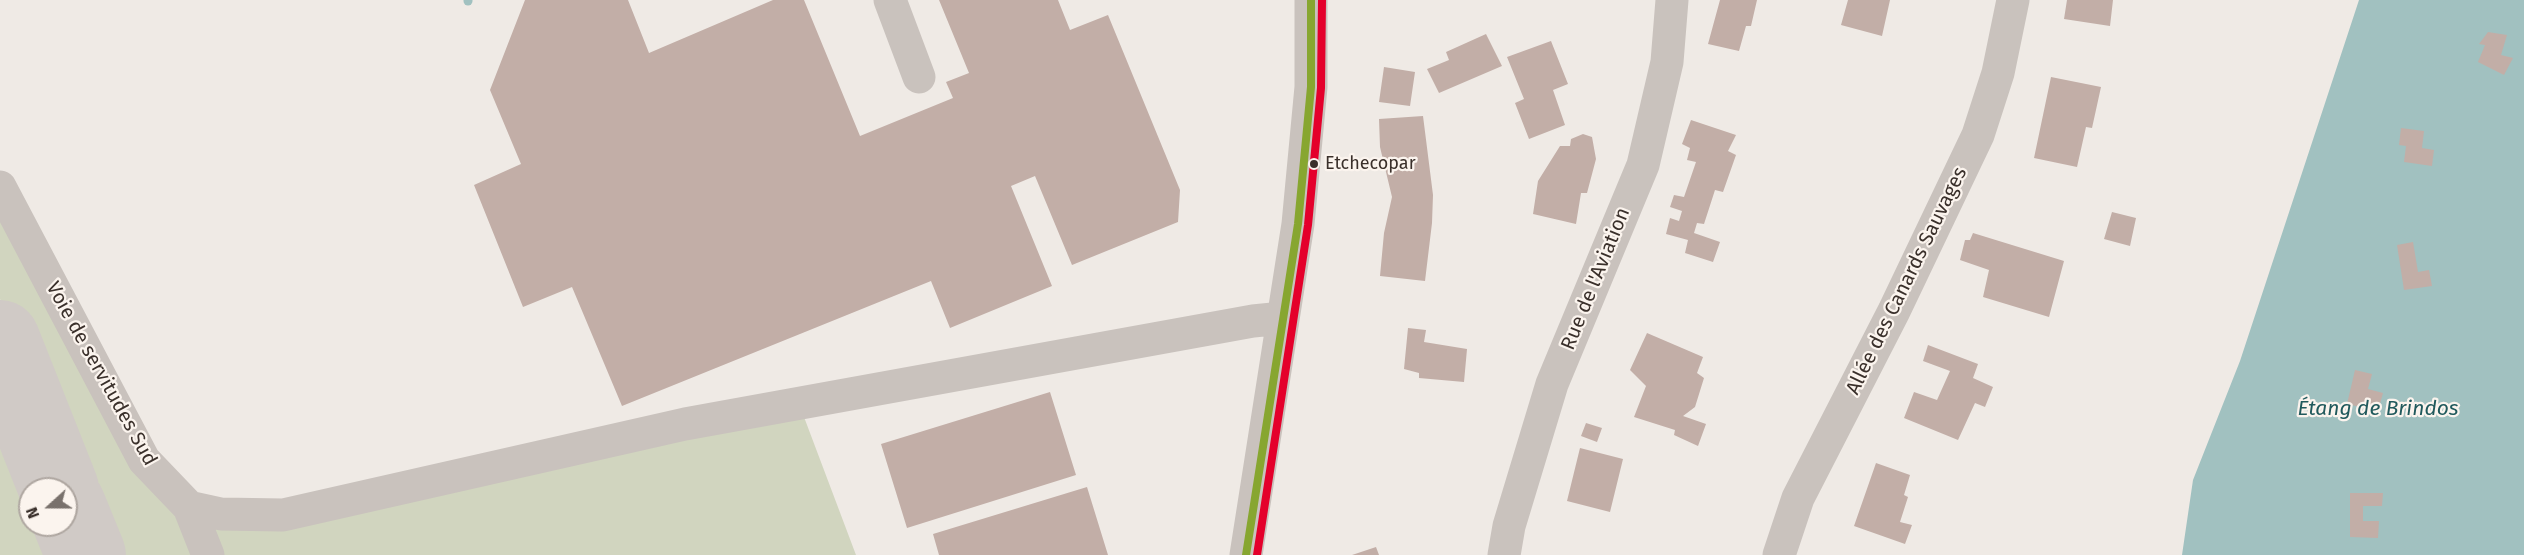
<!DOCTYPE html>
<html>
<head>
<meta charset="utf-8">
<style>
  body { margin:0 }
  #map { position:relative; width:2524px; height:555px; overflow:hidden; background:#efeae5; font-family:"Fira Sans",sans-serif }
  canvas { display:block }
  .north { position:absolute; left:18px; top:477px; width:60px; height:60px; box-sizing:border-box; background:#fbf4ee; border:2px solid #aea6a0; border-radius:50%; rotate:249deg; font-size:16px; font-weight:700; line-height:24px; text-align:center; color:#3a302b }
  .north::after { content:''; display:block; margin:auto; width:21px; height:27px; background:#79716c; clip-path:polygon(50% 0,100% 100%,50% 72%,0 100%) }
</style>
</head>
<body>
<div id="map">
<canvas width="2524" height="555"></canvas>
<div class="north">N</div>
</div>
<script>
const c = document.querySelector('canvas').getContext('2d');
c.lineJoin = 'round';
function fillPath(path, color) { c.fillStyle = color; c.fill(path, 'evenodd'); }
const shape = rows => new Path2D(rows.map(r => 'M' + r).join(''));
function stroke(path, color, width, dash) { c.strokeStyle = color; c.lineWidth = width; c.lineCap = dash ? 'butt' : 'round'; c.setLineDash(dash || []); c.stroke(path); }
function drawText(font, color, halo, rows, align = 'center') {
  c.font = font + ' "Fira Sans",sans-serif'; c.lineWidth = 4.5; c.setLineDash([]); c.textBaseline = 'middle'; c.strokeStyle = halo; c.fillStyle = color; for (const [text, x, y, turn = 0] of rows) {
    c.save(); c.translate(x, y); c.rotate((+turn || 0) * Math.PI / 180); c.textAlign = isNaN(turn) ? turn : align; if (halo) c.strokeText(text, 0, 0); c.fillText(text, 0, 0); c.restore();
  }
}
const green = shape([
  [0,200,175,504,197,555,102,555,0,299],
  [0,383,42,489,30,489,30,525,57,525,69,555,0,555],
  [804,417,856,555,215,555,213,531,222,524]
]);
const water = shape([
  [2359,0,2524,0,2524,555,2182,555,2193,480,2240,361]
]);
const stream = shape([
  [468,1,468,0]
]);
const taxiway = shape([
  [0,340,59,489],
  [66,506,86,555]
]);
const building = shape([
  [525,0,628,0,649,53,773,0,804,0,860,136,953,98,946,82,969,73,939,0,1058,0,1070,30,1108,15,1180,190,1178,222,1072,265,1035,176,1011,186,1052,286,950,328,931,281,622,406,572,287,523,307,474,185,521,164,490,90],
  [1720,0,1757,0,1751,26,1746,26,1739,51,1708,44],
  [1848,0,1890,0,1882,36,1841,25],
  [2067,0,2113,0,2110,26,2064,19],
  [2488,32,2507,35,2501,55,2513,58,2504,75,2478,62,2485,45,2479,44],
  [1486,34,1502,66,1439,93,1427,69,1449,60,1446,52],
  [1551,41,1568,84,1553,90,1565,125,1529,139,1515,103,1524,99,1507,57],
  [1384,67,1415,72,1410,106,1379,102],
  [2051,77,2101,87,2092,128,2086,127,2077,167,2034,158],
  [1423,116,1433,195,1432,223,1425,281,1380,276,1384,233,1392,197,1380,147,1379,119],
  [1691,120,1736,135,1728,151,1736,155,1723,192,1715,190,1704,224,1697,223,1694,233,1720,242,1713,262,1685,253,1688,240,1666,234,1670,218,1679,221,1682,211,1670,207,1674,195,1684,197,1696,162,1687,160,1690,148,1682,144],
  [2401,128,2424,131,2422,148,2434,150,2432,166,2404,162,2406,146,2399,145],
  [1583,134,1592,137,1596,159,1587,193,1581,193,1576,224,1533,214,1538,181,1560,146,1570,146,1571,139],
  [2112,212,2136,218,2130,246,2104,239],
  [1973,233,2064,261,2049,317,1983,297,1989,270,1960,260,1965,240,1970,240],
  [2413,242,2418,272,2429,270,2432,286,2404,290,2397,245],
  [1408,328,1426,330,1424,342,1467,349,1464,382,1419,378,1419,373,1404,369],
  [1647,333,1703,357,1697,373,1704,378,1695,407,1683,416,1706,424,1698,446,1674,435,1675,430,1634,417,1646,386,1630,370],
  [1928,345,1978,364,1973,378,1993,387,1985,407,1975,403,1958,440,1904,418,1914,392,1937,400,1950,371,1923,361],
  [2355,370,2372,374,2368,389,2383,393,2378,411,2347,404],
  [1050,392,1076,475,907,528,881,444],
  [1586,423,1602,428,1597,442,1581,436],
  [1580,448,1623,459,1610,512,1567,501],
  [1876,463,1910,475,1904,495,1908,497,1900,522,1912,525,1905,544,1854,526],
  [1087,487,1108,555,939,555,933,534],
  [2350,493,2383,493,2382,506,2363,506,2363,521,2379,521,2378,538,2350,537],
  [1376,547,1379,555,1352,555]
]);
const minor = shape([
  [890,0,919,77],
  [0,187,144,460,189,507,208,555],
  [189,507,221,514,283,515,685,424,1253,321,1283,318],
  [1246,555,1298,224,1311,87,1311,0],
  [1504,555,1509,526,1552,384,1643,165,1667,62,1672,0],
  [1779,555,1798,498,1894,311,1978,135,1998,73,2013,0]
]);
const bus1 = shape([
  [1246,555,1298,224,1311,87,1311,0]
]);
const bus2 = shape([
  [1257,555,1308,225,1321,88,1322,0]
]);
const markers = [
  [1314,164,5,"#3a302b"]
];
const busNames = [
  ["Etchecopar",1325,164]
];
const streetNames = [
  ["Rue de l'Aviation",1596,279,-68],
  ["Allée des Canards Sauvages",1907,281,-64],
  ["Voie de servitudes Sud",101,374,61]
];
const waterNames = [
  ["Étang de Brindos",2378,409]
];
fillPath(green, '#d1d5bf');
fillPath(water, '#a1c1c0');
stroke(stream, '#a1c1c0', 9);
stroke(taxiway, '#d0cac6', 80);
fillPath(building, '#c2aea7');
stroke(minor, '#c9c2bd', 33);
stroke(bus1, '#87a630', 8);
stroke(bus2, '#e4002b', 8);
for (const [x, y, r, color] of markers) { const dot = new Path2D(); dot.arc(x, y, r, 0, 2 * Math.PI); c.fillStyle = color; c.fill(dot); stroke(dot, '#fbf4ee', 2); }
drawText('18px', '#3a302b', '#fbf4ee', busNames, 'left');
drawText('20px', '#3a302b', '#fbf4ee', streetNames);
drawText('italic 21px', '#20595c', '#fbf4ee', waterNames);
</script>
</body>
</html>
